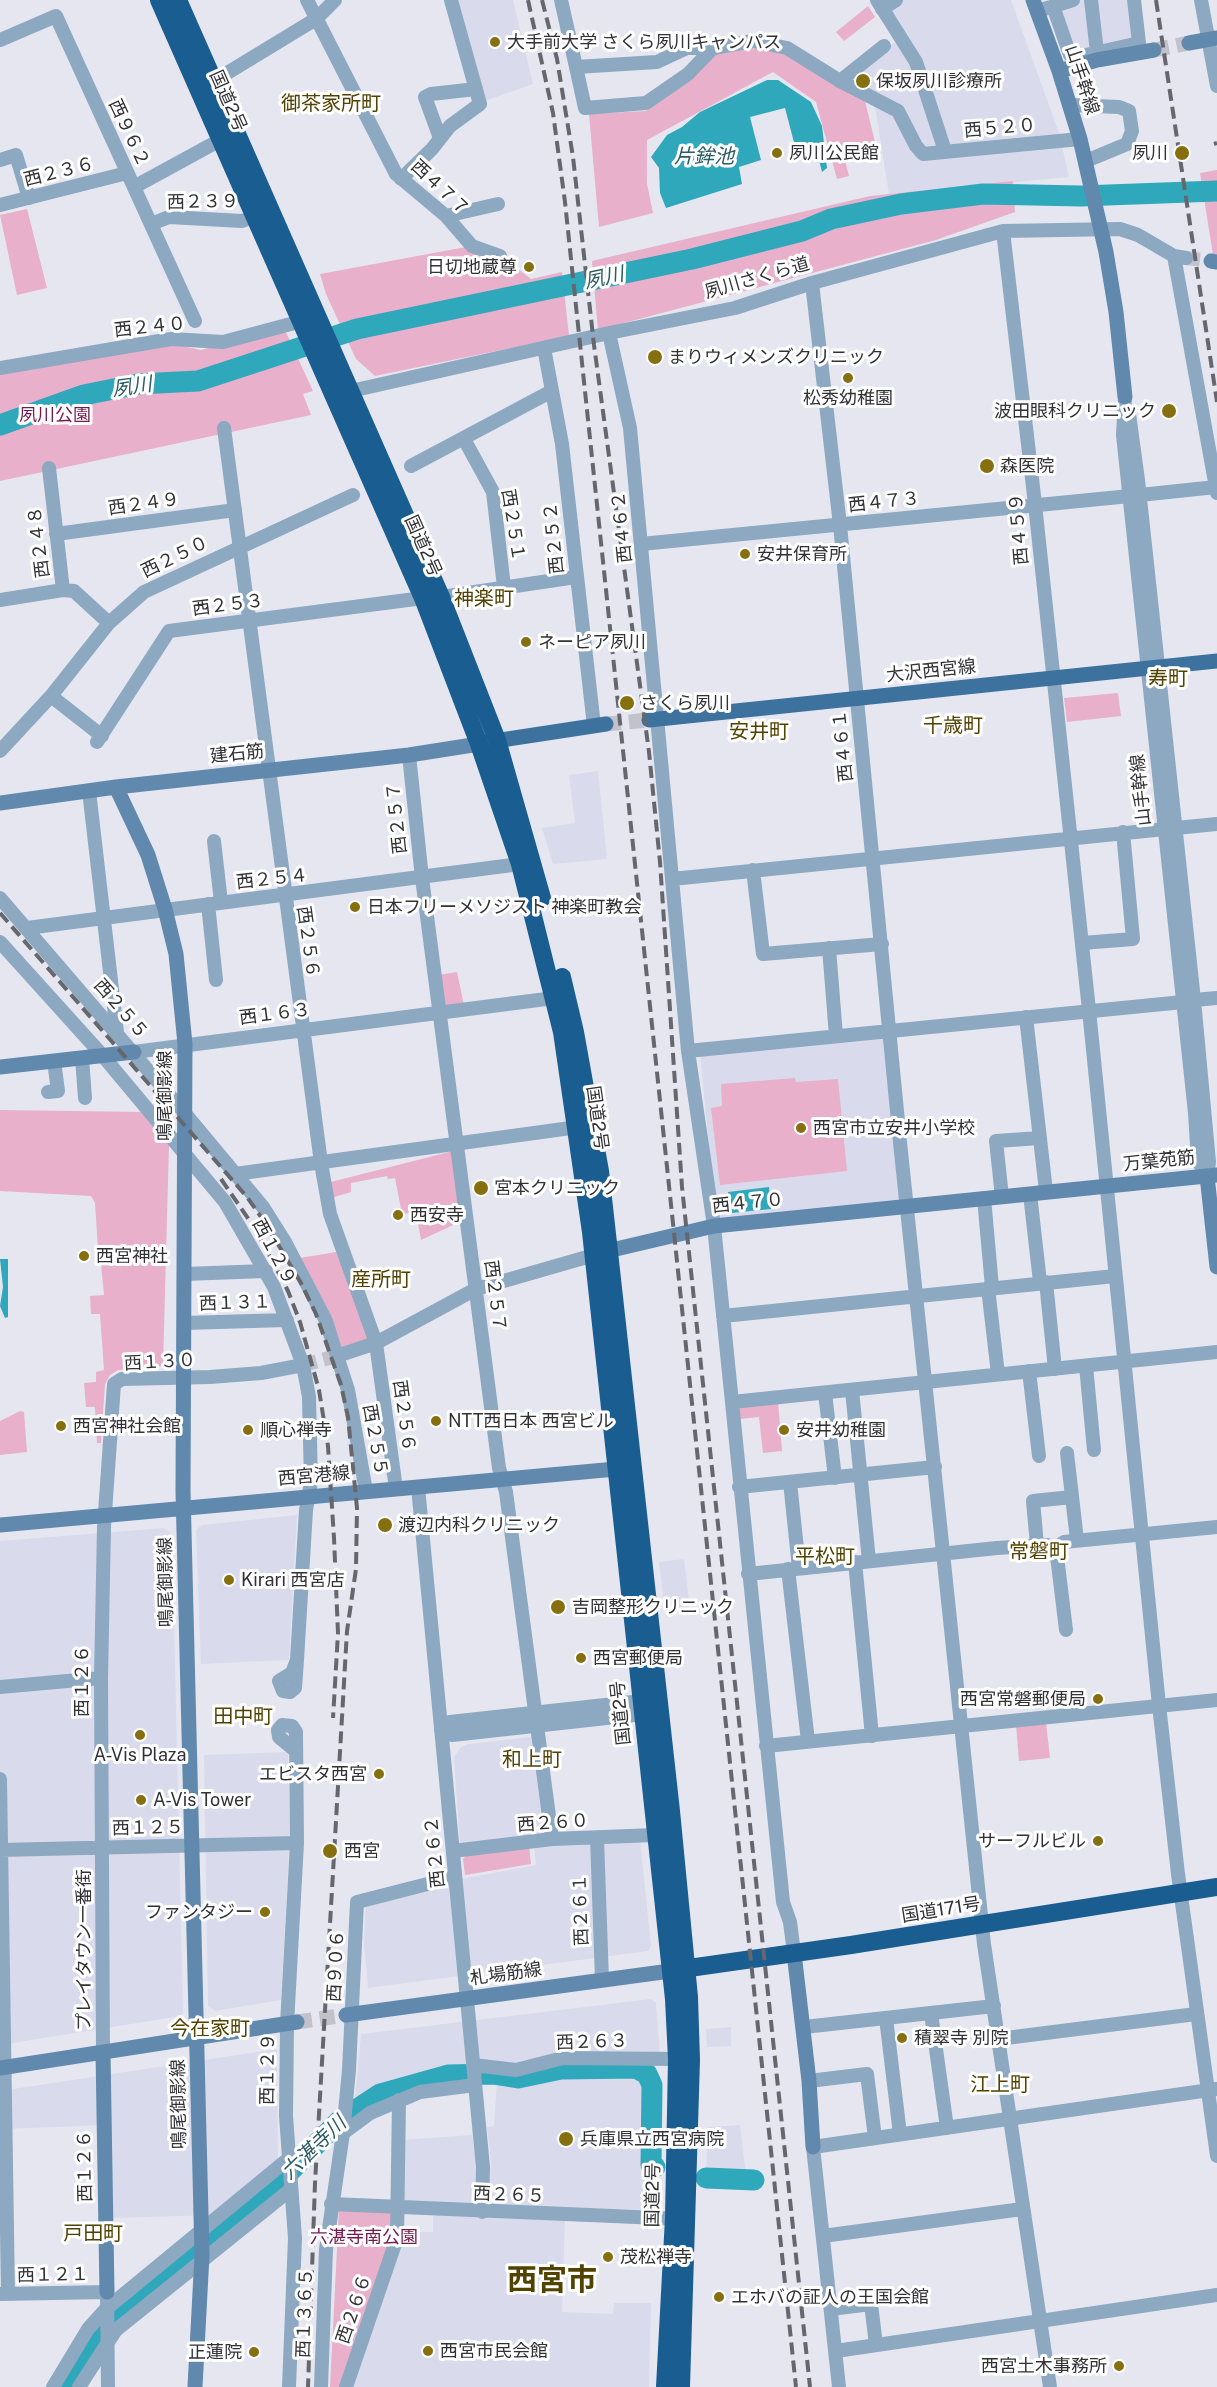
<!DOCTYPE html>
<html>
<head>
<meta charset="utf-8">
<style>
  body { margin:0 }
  canvas { display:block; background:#e5e6f0 }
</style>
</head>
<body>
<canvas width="1217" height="2387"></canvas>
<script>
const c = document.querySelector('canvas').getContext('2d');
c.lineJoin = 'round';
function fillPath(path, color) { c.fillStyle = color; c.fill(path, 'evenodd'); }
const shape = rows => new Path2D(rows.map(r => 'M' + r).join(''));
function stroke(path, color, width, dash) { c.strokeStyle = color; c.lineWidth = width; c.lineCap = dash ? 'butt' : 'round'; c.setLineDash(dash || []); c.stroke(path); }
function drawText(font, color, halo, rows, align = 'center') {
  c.font = font + ' "Public Sans","Noto Sans JP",sans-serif'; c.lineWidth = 6; c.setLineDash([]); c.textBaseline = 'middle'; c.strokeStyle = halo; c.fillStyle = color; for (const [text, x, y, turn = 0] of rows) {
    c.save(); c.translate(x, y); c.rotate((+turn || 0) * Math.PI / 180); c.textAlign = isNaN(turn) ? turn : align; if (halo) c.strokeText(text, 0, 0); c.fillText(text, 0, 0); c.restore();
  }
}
const built = shape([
  [455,0,513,0,533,84,482,102],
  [884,0,1011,0,1059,133,1069,177,889,194,873,94,849,80,906,33],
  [1054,0,1130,0,1135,36,1131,40,1076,52],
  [598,771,607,859,553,864,542,828,575,823,569,775],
  [885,1036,901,1200,723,1219,716,1215,700,1055],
  [297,1515,289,1660,201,1664,196,1530,202,1525],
  [164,1528,172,1534,183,2013,181,2016,0,2045,0,1541],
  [684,1559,690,1609,665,1611,659,1562],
  [531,1737,544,1832,541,1836,460,1846,454,1757,461,1747,468,1744],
  [288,1752,290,1834,281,2000,215,2011,208,2006,204,1755],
  [640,1840,651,1946,648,1951,368,1988,364,1943,366,1905,461,1879,536,1865,534,1846],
  [651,1999,656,2003,660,2055,517,2066,482,2061,463,2069,380,2084,355,2100,361,2034],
  [731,2027,731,2046,707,2047,706,2029],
  [277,2049,278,2161,216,2215,113,2218,111,2125,0,2129,0,2091],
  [557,2075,635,2075,643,2078,645,2087,644,2152,659,2152,657,2210,491,2206,489,2202,491,2161,487,2127,494,2126,497,2081,519,2084],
  [740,2125,746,2176,706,2174,708,2127],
  [472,2135,476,2162,475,2201,469,2205,404,2204,401,2140],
  [433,2213,565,2220,562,2312,613,2314,614,2303,651,2303,649,2387,351,2387,401,2232,433,2232]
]);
const green = shape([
  [868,6,875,17,844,41,836,32],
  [751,48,785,53,865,101,875,142,843,153,849,176,837,179,816,102,773,72,647,140,647,184,653,213,599,227,589,114,646,111,716,53],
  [1217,170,1217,255,1213,255,1200,173],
  [1013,181,1015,212,936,240,598,330,592,261,870,196],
  [27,209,47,288,17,295,0,215],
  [466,247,513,265,531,279,562,272,569,336,375,376,356,359,326,294,320,274],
  [284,328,313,391,303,394,311,415,0,481,0,369,167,343,201,350],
  [1118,693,1121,716,1067,722,1064,698],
  [457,972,464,1005,448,1007,443,1004,439,975],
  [795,1078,796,1082,838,1079,847,1171,720,1185,711,1108,722,1106,721,1084],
  [0,1110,142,1112,169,1145,163,1366,118,1370,110,1375,105,1384,101,1443,97,1443,95,1407,86,1407,84,1383,96,1382,96,1372,104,1370,100,1314,91,1314,90,1296,104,1295,101,1264,99,1264,95,1203,91,1196,0,1191],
  [453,1151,462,1221,421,1240,416,1212,402,1214,395,1178,388,1179,387,1176,351,1183,351,1192,331,1198,327,1183],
  [336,1252,369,1335,368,1340,341,1350,300,1258],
  [778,1401,782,1451,763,1453,759,1417,740,1419,738,1407],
  [20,1411,24,1412,27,1452,0,1455,0,1421],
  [1046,1722,1050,1758,1019,1761,1016,1725],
  [529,1846,531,1864,465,1875,463,1859,467,1855],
  [339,2209,390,2211,394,2215,394,2233,341,2387,330,2387]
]);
const water = shape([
  [767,80,778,80,811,102,822,126,827,168,822,172,816,148,796,150,785,108,750,117,761,160,739,167,742,184,666,208,660,193,659,168,651,157,667,135,682,127,700,112],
  [769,1187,771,1209,731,1213,728,1192],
  [0,1259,8,1259,8,1317,5,1318,0,1306,3,1287]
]);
const river = shape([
  [0,425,84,395,138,384,198,381,357,329,692,259,802,231,831,219,901,204,983,194,1081,196,1217,191],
  [706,2178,754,2180],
  [64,2387,97,2335,117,2314,275,2187,339,2121,380,2094,448,2075,493,2074,518,2078,561,2069,636,2068,647,2074,652,2085,651,2165,655,2167]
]);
const streetTunnel = shape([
  [1186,258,1211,261],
  [303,1365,337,1356]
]);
const secondaryTunnel = shape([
  [1154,50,1189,43],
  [297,2022,346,2015]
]);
const primaryTunnel = shape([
  [606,724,649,720]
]);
const street = shape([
  [307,0,396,174,446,216,472,246,500,256],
  [561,0,576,67,657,62,687,48,713,48,753,41,787,48,840,81,898,111,916,146,923,154,1080,139],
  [877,0,916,62,945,151],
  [1091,0,1097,52],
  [1201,0,1217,86],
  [1053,6,1070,55,1077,57,1139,43,1134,0],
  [882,9,896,0],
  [1044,9,1073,0],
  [0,40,56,16,195,321],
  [576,67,585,108,646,103,688,74,713,48],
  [214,81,316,19,335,0],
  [840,81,884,46],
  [1071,105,1119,107,1129,111,1132,131,1127,144,1086,161],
  [440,138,425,97,431,94,476,89],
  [0,160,16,155,29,198],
  [401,179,432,149,450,126,480,104,451,0],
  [134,187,222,139],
  [0,205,127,173],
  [446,216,498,204],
  [151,224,169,217,242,221,256,216],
  [1003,231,1035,504,1089,1010,1159,1705,1178,1874,1217,2156],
  [1174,256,1217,493],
  [812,283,840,525,901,1152,984,1944,1050,2387],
  [609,333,630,428,688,1051,714,1226,783,1902,790,1922,794,1953],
  [544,348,562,444,594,726],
  [0,368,171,339,223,342,302,321],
  [342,393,609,333,735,308,812,283,1003,231,1120,229,1138,235,1174,256,1186,258],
  [1125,397,1123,435,1195,1113,1198,1161,1207,1176],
  [1129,414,1138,480,1194,1000,1209,1162,1207,1176],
  [224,428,321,1163,330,1214,376,1343,396,1489],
  [464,439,493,492,504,587],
  [411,466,552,391],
  [49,468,63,590,74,591,109,623],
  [1140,495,1216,487],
  [56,534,235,510],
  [641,544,1130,496],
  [441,597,576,577],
  [0,600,63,590],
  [51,696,102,736],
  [97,742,169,631,423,598],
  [0,751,51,696,109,623,144,592,353,495],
  [409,755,422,878,499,1468,506,1492,552,1839],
  [89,791,117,1032],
  [1176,828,1217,824],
  [214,841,221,902],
  [753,870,763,954,882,944],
  [672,879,1165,829],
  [0,898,183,1111,263,1207,285,1242,326,1321,337,1356,348,1390,366,1491],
  [208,904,216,980],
  [27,928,520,864],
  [0,942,103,1056,225,1202,274,1287,303,1365,309,1397,311,1482,306,1510,297,1660],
  [1082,943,1133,939,1123,832],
  [829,948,836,1036],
  [1194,1000,1217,998],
  [1026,1017,1046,1191],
  [688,1051,1183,1002],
  [134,1052,554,998],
  [82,1058,85,1098],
  [48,1092,58,1091,54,1061],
  [235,1174,578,1127],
  [1030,1194,1040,1282],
  [1002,1197,996,1141,1040,1138],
  [984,1198,992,1287],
  [184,1274,266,1271],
  [1046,1282,1055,1369],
  [988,1288,998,1374],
  [723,1316,1115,1276],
  [184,1323,287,1320],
  [337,1356,376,1343,476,1289,594,1255],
  [1086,1366,1094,1450],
  [1029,1371,1039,1456],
  [852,1390,869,1561],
  [825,1393,835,1478],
  [732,1402,1217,1352],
  [1067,1453,1077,1540],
  [790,1482,799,1568],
  [418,1487,483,2167,482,2212],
  [739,1487,935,1467],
  [1037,1545,1033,1501,1072,1497],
  [1056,1548,1066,1630],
  [855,1562,872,1736],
  [788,1569,808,1741],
  [748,1574,997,1548,1047,1545,1056,1548,1064,1542,1217,1527],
  [297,1660,295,1688,290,1692,283,1691,279,1681,292,1673,297,1660],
  [0,1687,101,1678],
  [441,1730,452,1735,652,1713],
  [441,1730,450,1722,651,1700],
  [766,1746,1217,1700],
  [0,1779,8,2294],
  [597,1838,602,1980],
  [0,1850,297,1843],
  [453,1851,552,1839,655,1835],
  [931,2013,947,2128],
  [886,2018,900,2134],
  [804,2027,994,2006],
  [998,2039,1196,2014],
  [103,2052,101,1678,104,1527,114,1384,122,1379,210,1377,261,1373,303,1365],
  [473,2065,516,2070,563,2058,677,2059],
  [809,2081,867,2074,875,2138],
  [343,2133,349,2070,357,1902,455,1877],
  [331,2204,683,2219],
  [823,2236,1022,2209],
  [0,2294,107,2292,108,2387],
  [831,2309,871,2304,876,2345],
  [836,2351,1217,2295],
  [53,2387,88,2329,106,2309,287,2160],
  [79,2387,116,2330,290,2190],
  [289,2387,295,2238,286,2116,287,2024,297,1843,296,1732,292,1726,282,1725,278,1730,279,1737,296,1751],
  [321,2387,326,2249,343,2133,370,2113,420,2092,475,2085],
  [346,2387,397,2238,399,2100],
  [839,2387,813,2147,1217,2089]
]);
const secondary = shape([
  [1033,0,1059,71,1080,139,1106,252,1116,312,1125,397],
  [1189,43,1217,38],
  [1059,71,1097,60,1154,50],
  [1211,261,1217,262],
  [116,787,148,855,165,909,176,954,185,1044,183,1491,202,2255,195,2387],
  [0,803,116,787,409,755,479,744],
  [0,1067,134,1052],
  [1207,1176,1217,1267],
  [599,1253,714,1226,1217,1175],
  [0,1525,627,1468],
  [794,1953,809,2081,813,2147],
  [346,2015,670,1971],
  [103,2052,107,2292],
  [0,2068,297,2022]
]);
const primary = shape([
  [649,720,1217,661],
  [488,742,606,724]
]);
const highway = shape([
  [159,0,423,598,479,744,520,864,562,1032,591,1232,674,1999,677,2059,674,2218,665,2387],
  [178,0,441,597,497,740,542,898],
  [562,977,575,1032,600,1171,671,1811,689,1997,691,2060,681,2387],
  [675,1970,851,1945,1217,1887]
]);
const rail = shape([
  [528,0,553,113,565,202,796,2387],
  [542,0,557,59,573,157,594,345,649,752,660,862,682,1187,810,2387],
  [1156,0,1217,402],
  [1214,144,1217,143],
  [0,913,247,1197,266,1224,301,1283,316,1314,341,1385,348,1417,357,1508,356,1569,347,1631,315,2183,308,2387],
  [221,1179,256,1230,288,1291,300,1322,319,1390,328,1446,334,1538,338,1633,333,1718]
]);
const markers = [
  [495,42,6,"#866f0e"],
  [863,81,8,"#866f0e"],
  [777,153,6,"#866f0e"],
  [1182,153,8,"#866f0e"],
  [529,267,6,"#866f0e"],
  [655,357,8,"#866f0e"],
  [848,378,6,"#866f0e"],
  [1169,411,8,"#866f0e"],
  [987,466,8,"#866f0e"],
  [745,554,6,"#866f0e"],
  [526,642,6,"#866f0e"],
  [627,703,8,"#866f0e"],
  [355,907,6,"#866f0e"],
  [801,1128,6,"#866f0e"],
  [481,1188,8,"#866f0e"],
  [398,1215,6,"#866f0e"],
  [84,1256,6,"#866f0e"],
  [436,1421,6,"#866f0e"],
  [61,1426,6,"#866f0e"],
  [248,1430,6,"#866f0e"],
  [784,1430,6,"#866f0e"],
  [385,1525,8,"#866f0e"],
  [229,1580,6,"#866f0e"],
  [558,1607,8,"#866f0e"],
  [581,1658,6,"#866f0e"],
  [1098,1699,6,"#866f0e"],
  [140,1735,6,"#866f0e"],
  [379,1774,6,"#866f0e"],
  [141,1800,6,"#866f0e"],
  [1098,1841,6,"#866f0e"],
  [330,1851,8,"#866f0e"],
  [265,1912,6,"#866f0e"],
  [902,2038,6,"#866f0e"],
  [566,2139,8,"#866f0e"],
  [608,2257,6,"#866f0e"],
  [719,2297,6,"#866f0e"],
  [428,2351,6,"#866f0e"],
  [254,2352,6,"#866f0e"],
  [1119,2366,6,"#866f0e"]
];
const poiNames = [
  ["大手前大学 さくら夙川キャンパス",507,42],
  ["保坂夙川診療所",876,81],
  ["夙川公民館",789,153],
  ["夙川",1168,153,"right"],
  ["日切地蔵尊",517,267,"right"],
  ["まりウィメンズクリニック",668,357],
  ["松秀幼稚園",848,398,"center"],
  ["波田眼科クリニック",1156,411,"right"],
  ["森医院",1000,466],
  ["安井保育所",757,554],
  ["ネーピア夙川",538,642],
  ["さくら夙川",640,703],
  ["日本フリーメソジスト 神楽町教会",367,907],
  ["西宮市立安井小学校",813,1128],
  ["宮本クリニック",494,1188],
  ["西安寺",410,1215],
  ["西宮神社",96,1256],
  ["NTT西日本 西宮ビル",448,1421],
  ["西宮神社会館",73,1426],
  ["順心禅寺",260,1430],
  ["安井幼稚園",796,1430],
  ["渡辺内科クリニック",398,1525],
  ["Kirari 西宮店",241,1580],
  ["吉岡整形クリニック",572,1607],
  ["西宮郵便局",593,1658],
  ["西宮常磐郵便局",1086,1699,"right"],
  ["A-Vis Plaza",140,1755,"center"],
  ["エビスタ西宮",367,1774,"right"],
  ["A-Vis Tower",153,1800],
  ["サーフルビル",1086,1841,"right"],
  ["西宮",344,1851],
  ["ファンタジー",253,1912,"right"],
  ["積翠寺 別院",914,2038],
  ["兵庫県立西宮病院",580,2139],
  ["茂松禅寺",620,2257],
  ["エホバの証人の王国会館",731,2297],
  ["西宮市民会館",440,2351],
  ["正蓮院",242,2352,"right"],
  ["西宮土木事務所",1107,2366,"right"]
];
const streetNames = [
  ["山手幹線",1082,80,72],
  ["国道2号",228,101,66],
  ["西５２０",1000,128,-5],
  ["西９６２",129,133,65],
  ["西２３６",59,172,-14],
  ["西４７７",440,188,43],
  ["西２３９",203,202,-1],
  ["夙川さくら道",757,278,-16],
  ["西２４０",150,327,-6],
  ["西４７３",884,502,-6],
  ["西２４９",144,504,-8],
  ["西２５１",513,525,81],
  ["西４６２",622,527,-96],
  ["西４５９",1019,529,-95],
  ["西２５２",554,538,-96],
  ["西２４８",39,542,-97],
  ["国道2号",423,546,66],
  ["西２５０",175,557,-26],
  ["西２５３",228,605,-7],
  ["大沢西宮線",931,671,-6],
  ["西４６１",843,746,-96],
  ["建石筋",237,754,-6],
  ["山手幹線",1141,790,-96],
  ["西２５７",397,818,-96],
  ["西２５４",272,879,-6],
  ["西２５６",308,942,82],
  ["西２５５",121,1009,49],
  ["西１６３",275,1014,-7],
  ["鳴尾御影線",165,1096,-90],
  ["国道2号",597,1118,82],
  ["万葉苑筋",1159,1161,-6],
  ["西４７０",748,1203,-6],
  ["西１２９",274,1252,62],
  ["西２５７",495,1296,83],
  ["西１３１",235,1303,-2],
  ["西１３０",160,1362,-3],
  ["西２５６",404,1416,82],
  ["西２５５",375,1440,80],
  ["西宮港線",314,1476,-5],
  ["鳴尾御影線",166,1582,-91],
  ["西１２６",82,1681,-90],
  ["国道2号",621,1713,-96],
  ["西２６０",553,1823,-4],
  ["西１２５",148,1828,-1],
  ["西２６２",435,1852,-96],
  ["西２６１",581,1910,-92],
  ["国道171号",941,1910,-9],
  ["プレイタウン一番街",84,1950,-90],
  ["西９０６",336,1966,-87],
  ["札場筋線",506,1974,-8],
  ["西２６３",592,2042,-2],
  ["西１２９",268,2069,-89],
  ["鳴尾御影線",179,2104,-91],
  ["西１２６",85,2166,-91],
  ["西２６５",509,2195,2],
  ["国道2号",653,2195,-89],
  ["西１２１",53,2275,-1],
  ["西２６６",354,2309,-71],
  ["西１３６５",305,2313,-88]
];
const parkNames = [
  ["夙川公園",55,415],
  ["六湛寺南公園",364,2237]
];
const neighbourhoodNames = [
  ["御茶家所町",331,104],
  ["神楽町",484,599],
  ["寿町",1168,679],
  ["千歳町",953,726],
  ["安井町",759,732],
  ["産所町",381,1280],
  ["常磐町",1039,1552],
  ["平松町",825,1557],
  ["田中町",243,1717],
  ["和上町",532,1760],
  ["今在家町",210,2029],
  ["江上町",1000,2085],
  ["戸田町",93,2234]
];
const waterNames = [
  ["片鉾池",704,157],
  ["夙川",604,278,-12],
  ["夙川",132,387,-8],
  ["六湛寺川",314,2148,-44]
];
const townNames = [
  ["西宮市",552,2281]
];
fillPath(built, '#d9dbec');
fillPath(green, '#e8b0ca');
fillPath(water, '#30a8bc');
stroke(river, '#30a8bc', 21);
stroke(streetTunnel, '#c1c2cb', 14, [14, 7]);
stroke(secondaryTunnel, '#c1c2cb', 15, [15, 8]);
stroke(primaryTunnel, '#c1c2cb', 15, [15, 8]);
stroke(street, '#8da8c1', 14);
stroke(secondary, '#6089ad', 15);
stroke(primary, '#3e729e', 15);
stroke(highway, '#1a5e91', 18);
stroke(rail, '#66676c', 4, [12, 6]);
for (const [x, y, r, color] of markers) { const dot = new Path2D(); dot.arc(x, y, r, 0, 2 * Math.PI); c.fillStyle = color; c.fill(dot); stroke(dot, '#fff', 2); }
drawText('18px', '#323236', '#fff', poiNames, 'left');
drawText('18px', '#323236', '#fff', streetNames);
drawText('18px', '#751a4f', '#fff', parkNames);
drawText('20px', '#524200', '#fff', neighbourhoodNames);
drawText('italic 20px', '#2b5b64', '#fff', waterNames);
drawText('bold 30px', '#524200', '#fff', townNames);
</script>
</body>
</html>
